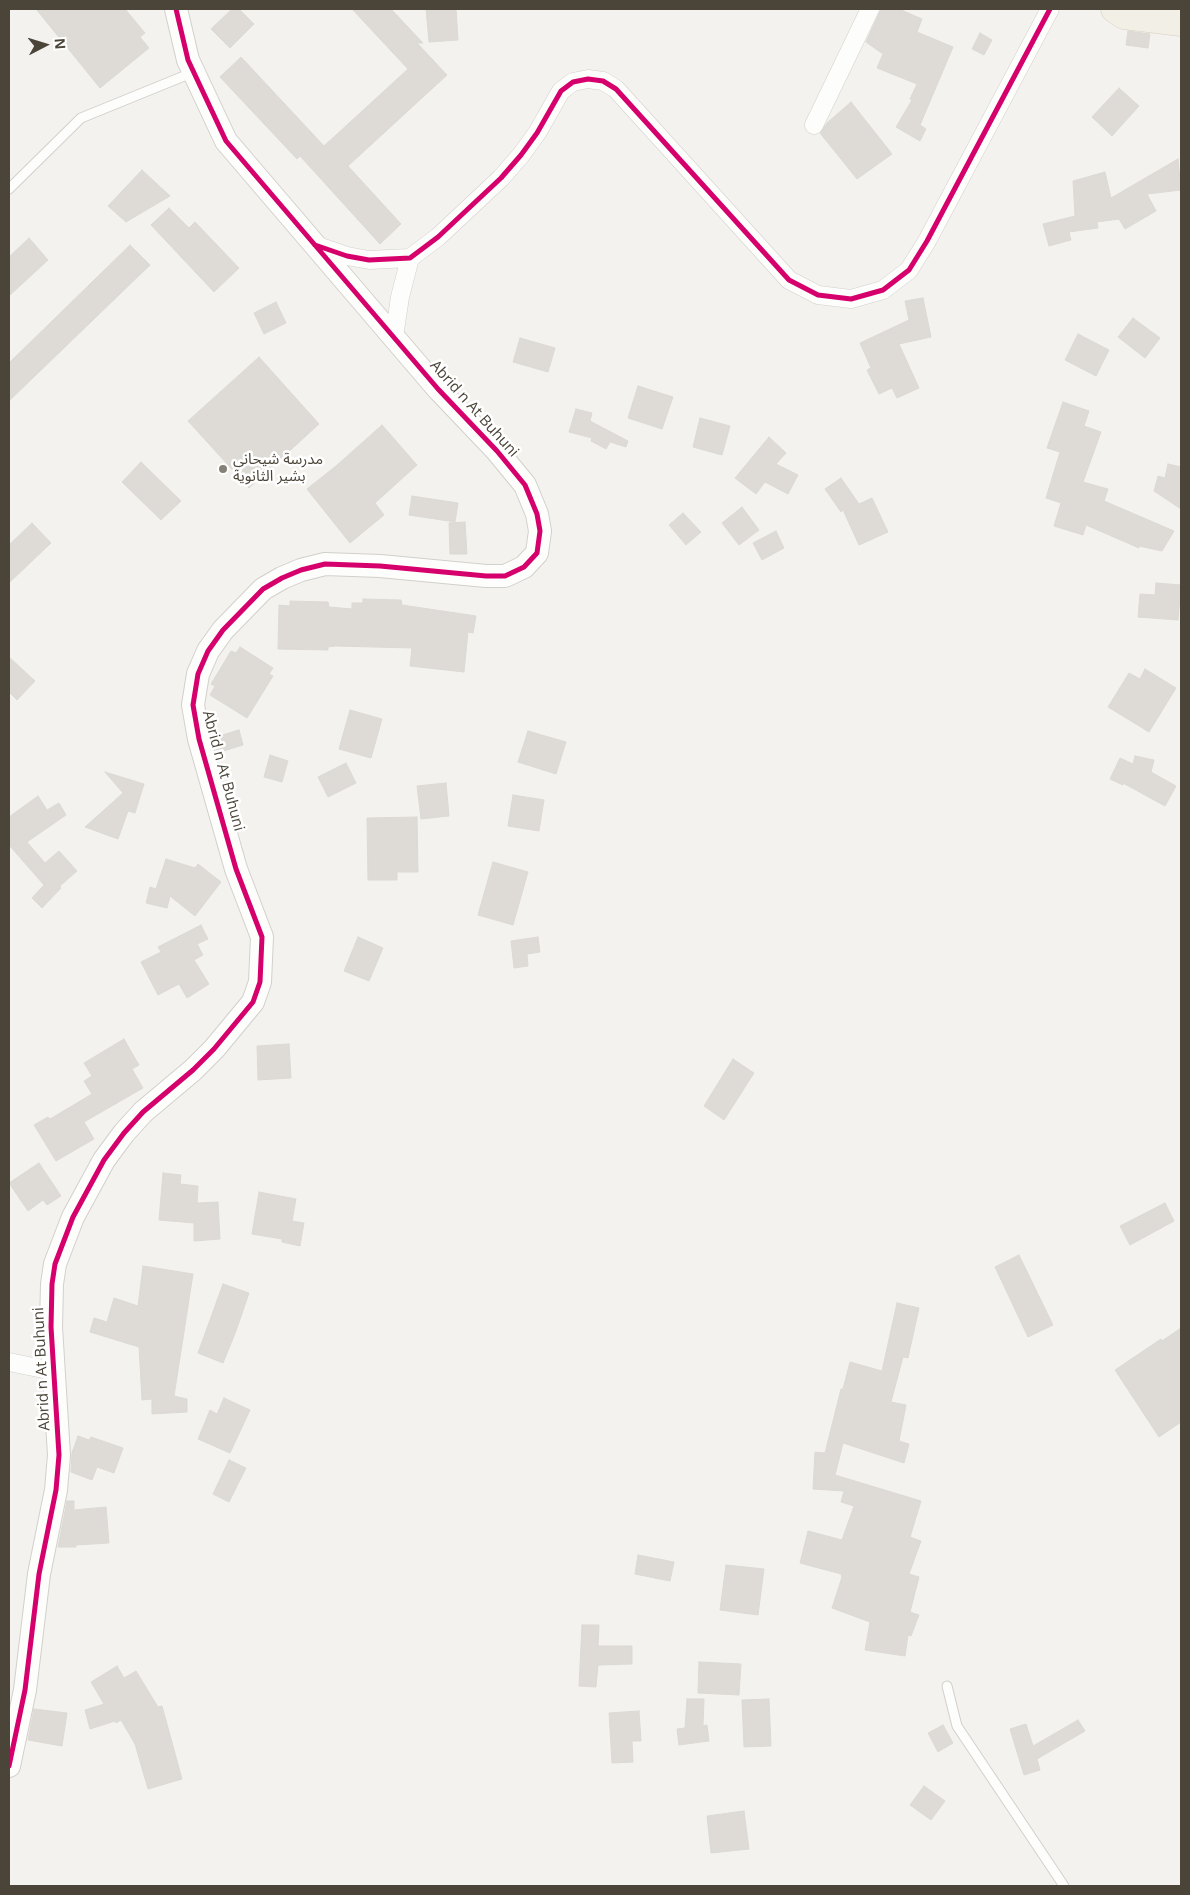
<!DOCTYPE html>
<html>
<head>
<meta charset="utf-8">
<style>
  body { margin:0 }
  #map { position:relative; width:1190px; height:1895px; overflow:hidden; background:#f4f2ee; font-family:"Open Sans",sans-serif }
  canvas { display:block }
  .frame { position:absolute; inset:0; border:10px solid #4b4439; pointer-events:none }
  .north { position:absolute; left:20px; top:20px; width:50px; height:50px; -webkit-text-stroke:4px #fff; paint-order:stroke; rotate:85deg; font-size:14px; font-weight:700; line-height:20px; text-align:center; color:#4b4439 }
  .north::after { content:''; display:block; margin:auto; width:18px; height:22px; background:#4b4439; clip-path:polygon(50% 0,100% 100%,50% 72%,0 100%) }
</style>
</head>
<body>
<div id="map">
<canvas width="1190" height="1895"></canvas>
<div class="frame"></div>
<div class="north">N</div>
</div>
<script>
const c = document.querySelector('canvas').getContext('2d');
c.lineJoin = 'round';
function fillPath(path, color) { c.fillStyle = color; c.fill(path, 'evenodd'); }
const shape = rows => new Path2D(rows.map(r => 'M' + r).join(''));
function stroke(path, color, width, dash) { c.strokeStyle = color; c.lineWidth = width; c.lineCap = dash ? 'butt' : 'round'; c.setLineDash(dash || []); c.stroke(path); }
function drawText(font, color, halo, rows, align = 'center') {
  c.font = font + ' "Open Sans","Noto Sans Arabic",sans-serif'; c.lineWidth = 5; c.setLineDash([]); c.textBaseline = 'middle'; c.strokeStyle = halo; c.fillStyle = color; for (const [text, x, y, turn = 0] of rows) {
    c.save(); c.translate(x, y); c.rotate((+turn || 0) * Math.PI / 180); c.textAlign = isNaN(turn) ? turn : align; if (halo) c.strokeText(text, 0, 0); c.fillText(text, 0, 0); c.restore();
  }
}
const building = shape([
  [36,9,125,9,145,33,140,37,149,48,100,88,36,9],
  [232,9,239,9,254,24,230,48,211,29,232,9],
  [352,9,391,9,423,43,417,43,447,75,348,166,401,224,380,244,300,156,297,159,220,77,241,57,324,146,408,69,352,9],
  [426,9,456,9,458,40,429,42,426,9],
  [881,9,899,9,922,19,917,32,953,47,920,125,926,129,920,141,896,127,912,100,910,99,917,84,877,68,883,54,866,42,881,9],
  [1128,31,1150,34,1148,48,1126,45,1128,31],
  [980,33,992,40,984,55,972,49,980,33],
  [1119,88,1139,106,1112,136,1092,117,1119,88],
  [851,102,892,154,857,179,820,133,827,123,851,102],
  [1178,159,1181,190,1147,194,1156,211,1125,229,1119,219,1097,222,1098,228,1069,232,1071,240,1049,246,1043,224,1075,216,1073,181,1105,172,1111,198,1178,159],
  [142,170,170,196,126,222,108,206,142,170],
  [169,208,189,228,195,222,239,268,214,292,151,225,169,208],
  [29,238,48,260,9,296,9,257,29,238],
  [130,245,150,265,9,401,9,363,130,245],
  [923,298,931,337,899,344,919,388,897,398,892,388,879,394,867,370,871,368,860,343,909,320,905,301,923,298],
  [276,302,286,323,264,334,254,313,276,302],
  [1133,318,1160,338,1145,358,1118,337,1133,318],
  [1078,334,1109,350,1096,376,1065,360,1078,334],
  [520,338,555,348,548,372,513,362,520,338],
  [259,357,319,424,249,488,188,421,259,357],
  [638,386,673,397,662,429,628,418,638,386],
  [1063,402,1089,411,1084,426,1101,432,1083,482,1108,489,1104,501,1174,531,1162,551,1139,546,1139,548,1086,525,1083,535,1054,526,1061,503,1046,498,1060,452,1047,448,1063,402],
  [576,409,592,413,590,421,628,441,626,447,610,442,606,449,591,441,592,438,569,432,576,409],
  [700,418,730,426,722,455,693,447,700,418],
  [382,425,417,465,375,503,384,515,350,543,307,489,336,466,382,425],
  [769,437,786,453,776,464,798,475,788,494,765,482,756,494,735,478,769,437],
  [141,462,181,501,161,520,122,482,141,462],
  [1168,464,1181,467,1181,509,1154,491,1158,476,1165,478,1168,464],
  [841,478,859,504,872,498,888,532,859,545,843,510,841,512,825,489,841,478],
  [412,496,458,503,455,522,409,515,412,496],
  [742,507,759,530,739,545,722,523,742,507],
  [683,513,701,532,686,545,669,525,683,513],
  [465,522,467,554,450,554,449,523,465,522],
  [32,523,51,543,9,583,9,545,32,523],
  [776,531,784,548,762,560,753,543,776,531],
  [1156,583,1181,585,1178,620,1138,617,1140,594,1155,595,1156,583],
  [363,599,401,600,402,605,476,616,473,633,468,632,464,672,410,666,412,648,335,646,328,647,328,650,278,649,279,605,290,606,290,601,328,602,329,607,352,609,352,603,363,603,363,599],
  [240,647,273,668,269,674,273,676,247,718,210,695,215,686,211,684,231,651,236,653,240,647],
  [9,657,35,681,17,700,9,692,9,657],
  [1145,669,1176,688,1149,732,1108,707,1129,673,1140,679,1145,669],
  [350,710,382,719,371,758,339,749,350,710],
  [239,730,243,745,217,753,212,738,239,730],
  [528,731,566,742,556,774,518,762,528,731],
  [270,755,288,761,282,782,264,777,270,755],
  [1135,756,1154,760,1151,772,1176,786,1165,806,1123,783,1123,785,1110,779,1120,758,1133,764,1135,756],
  [346,763,356,783,328,797,318,777,346,763],
  [105,772,144,784,135,813,128,811,118,839,85,827,123,793,105,772],
  [446,783,449,816,421,819,417,786,446,783],
  [513,795,544,800,539,831,508,826,513,795],
  [38,796,47,810,59,803,66,815,27,842,45,863,59,851,77,871,60,886,61,888,42,908,32,898,44,885,9,845,9,817,38,796],
  [417,817,418,872,397,872,397,880,368,880,367,818,417,817],
  [166,859,195,868,198,864,221,882,195,916,170,896,167,908,146,903,150,887,156,889,166,859],
  [493,862,528,872,513,925,478,915,493,862],
  [201,925,208,939,197,944,203,955,194,960,209,984,187,998,179,984,158,995,141,962,161,952,158,947,201,925],
  [358,937,383,948,369,981,344,971,358,937],
  [538,937,540,952,527,954,528,966,514,968,511,941,538,937],
  [124,1039,139,1065,132,1069,143,1088,84,1122,94,1139,56,1161,34,1125,48,1117,50,1119,92,1094,84,1081,92,1076,84,1063,124,1039],
  [289,1044,291,1078,258,1080,257,1046,289,1044],
  [733,1059,754,1073,724,1120,704,1106,733,1059],
  [39,1163,61,1196,47,1205,43,1200,28,1211,9,1183,39,1163],
  [163,1173,181,1175,180,1184,198,1186,197,1203,218,1202,220,1239,194,1241,194,1223,159,1220,163,1173],
  [259,1192,296,1199,292,1221,304,1223,300,1246,282,1242,282,1239,252,1234,259,1192],
  [1165,1203,1174,1221,1130,1245,1120,1226,1165,1203],
  [1019,1255,1053,1325,1028,1337,995,1267,1019,1255],
  [143,1266,193,1274,174,1396,187,1399,187,1412,152,1414,152,1399,142,1400,139,1347,90,1332,94,1318,107,1322,114,1298,138,1306,143,1266],
  [223,1284,249,1293,236,1331,223,1363,198,1353,223,1284],
  [897,1303,919,1308,908,1358,903,1357,891,1402,906,1405,899,1441,909,1444,904,1463,843,1443,835,1475,921,1501,910,1537,921,1541,909,1574,919,1577,910,1612,919,1615,911,1636,908,1635,905,1656,865,1650,870,1622,832,1608,842,1577,841,1574,800,1563,808,1531,842,1540,854,1506,841,1502,844,1491,813,1489,815,1452,825,1453,841,1389,843,1389,850,1362,882,1371,897,1303],
  [1181,1328,1181,1422,1159,1437,1115,1370,1161,1339,1162,1341,1181,1328],
  [224,1398,250,1410,230,1453,198,1439,210,1410,217,1414,224,1398],
  [78,1436,89,1440,91,1437,123,1448,114,1473,97,1467,92,1480,71,1472,72,1453,78,1436],
  [229,1460,246,1468,229,1502,213,1494,229,1460],
  [67,1501,74,1501,74,1510,106,1507,109,1543,76,1545,76,1547,58,1547,67,1501],
  [638,1555,674,1562,670,1581,635,1574,638,1555],
  [726,1565,764,1569,758,1615,720,1610,726,1565],
  [582,1625,599,1625,598,1646,632,1646,632,1664,598,1665,596,1687,579,1686,582,1625],
  [699,1662,741,1664,739,1695,698,1693,699,1662],
  [117,1666,124,1678,136,1671,158,1707,162,1706,182,1779,148,1789,135,1744,121,1720,116,1723,115,1721,90,1729,85,1710,104,1704,91,1682,117,1666],
  [687,1699,704,1699,703,1726,707,1725,709,1741,679,1745,677,1729,685,1728,687,1699],
  [769,1699,771,1746,744,1747,742,1700,769,1699],
  [34,1709,67,1713,62,1746,28,1740,34,1709],
  [639,1711,641,1741,632,1741,633,1762,612,1763,609,1713,639,1711],
  [1078,1720,1085,1731,1037,1759,1040,1770,1024,1775,1010,1729,1026,1724,1033,1746,1078,1720],
  [943,1725,953,1743,938,1752,928,1733,943,1725],
  [924,1786,945,1801,931,1820,910,1805,924,1786],
  [744,1811,749,1849,711,1853,707,1816,744,1811]
]);
const service = shape([
  [9,189,81,118,194,72],
  [947,1686,957,1726,1064,1886]
]);
const minor = shape([
  [814,125,870,9],
  [315,245,347,256,369,260,410,258,438,237,501,178,521,155,537,133,561,91,573,82,588,79,603,81,616,89,789,280,818,295,851,299,883,290,909,270,927,241,1050,9],
  [394,337,400,297,410,258],
  [9,1362,53,1371]
]);
const tertiary = shape([
  [9,1766,25,1690,39,1574,56,1490,59,1455,51,1327,52,1284,55,1264,73,1217,104,1160,124,1133,143,1112,193,1070,214,1049,253,1002,260,982,262,937,236,869,199,739,193,705,198,674,208,651,223,630,263,589,282,578,301,570,325,564,380,566,486,576,505,576,524,567,537,553,540,531,537,514,525,485,497,451,438,389,226,141,188,60,176,9]
]);
const primary = shape([
  [1115,9,1124,15,1181,22]
]);
const cycleway = shape([
  [315,245,347,256,369,260,410,258,438,237,501,178,521,155,537,133,561,91,573,82,588,79,603,81,616,89,789,280,818,295,851,299,883,290,909,270,927,241,1050,9],
  [9,1766,25,1690,39,1574,56,1490,59,1455,51,1327,52,1284,55,1264,73,1217,104,1160,124,1133,143,1112,193,1070,214,1049,253,1002,260,982,262,937,236,869,199,739,193,705,198,674,208,651,223,630,263,589,282,578,301,570,325,564,380,566,486,576,505,576,524,567,537,553,540,531,537,514,525,485,497,451,438,389,226,141,188,60,176,9]
]);
const markers = [
  [223,469,5,"#868178"]
];
const streetNames = [
  ["Abrid n At Buhuni",474,409,48],
  ["Abrid n At Buhuni",223,771,75],
  ["Abrid n At Buhuni",42,1369,-93]
];
const poiNames = [
  ["مدرسة شيحاني",233,460],
  ["بشير الثانوية",233,477]
];
fillPath(building, '#dedbd6');
stroke(building, '#dcd9d4', 1);
stroke(service, '#d2d0cb', 11);
stroke(minor, '#d2d0cb', 19);
stroke(tertiary, '#d2d0cb', 24);
stroke(primary, '#d6cebb', 29);
stroke(service, '#fdfdfc', 9);
stroke(minor, '#fdfdfc', 18);
stroke(tertiary, '#fdfdfc', 22);
stroke(primary, '#f2efe6', 28);
stroke(cycleway, '#d6006c', 5);
for (const [x, y, r, color] of markers) { const dot = new Path2D(); dot.arc(x, y, r, 0, 2 * Math.PI); c.fillStyle = color; c.fill(dot); stroke(dot, '#fff', 2); }
drawText('15px', '#4b4439', '#fff', streetNames);
drawText('15px', '#4b4439', '#fff', poiNames, 'left');
</script>
</body>
</html>
